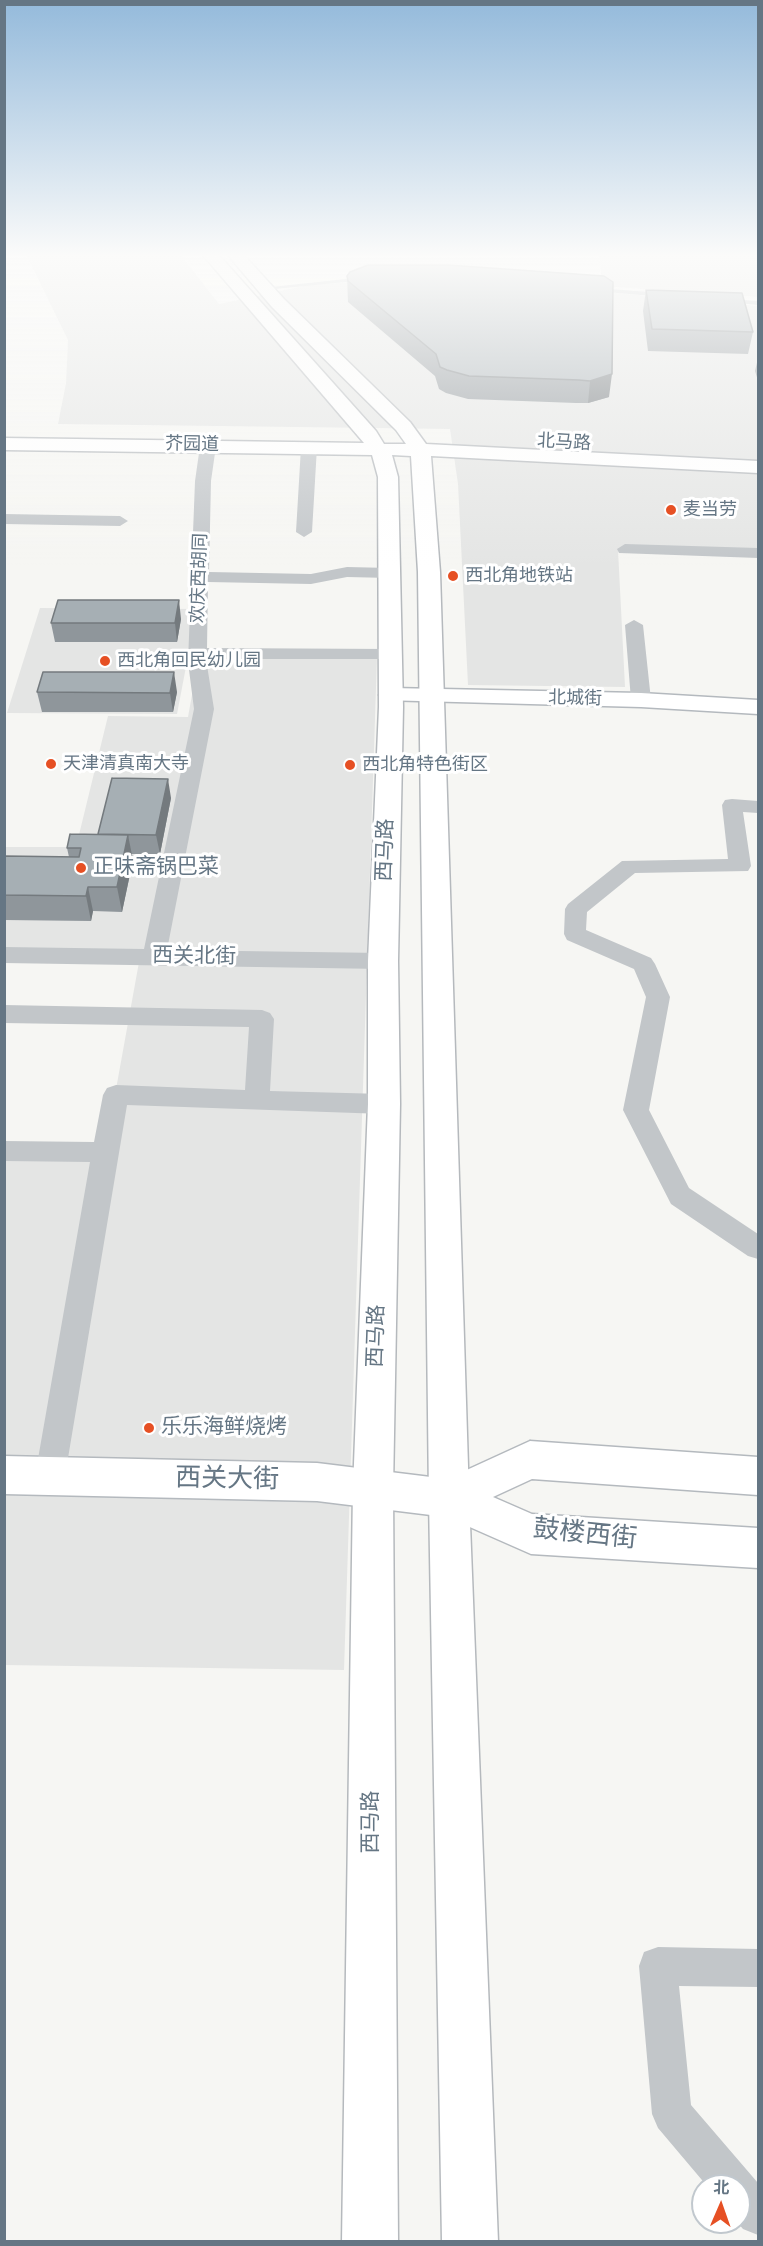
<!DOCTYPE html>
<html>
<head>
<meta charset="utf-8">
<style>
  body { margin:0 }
  #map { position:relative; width:763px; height:2246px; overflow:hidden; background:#f6f6f3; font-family:"Roboto Condensed","Noto Sans SC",sans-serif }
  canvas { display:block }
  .frame { position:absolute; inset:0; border:6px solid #657684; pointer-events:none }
  .north { position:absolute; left:691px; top:2174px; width:60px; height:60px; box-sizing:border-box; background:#fff; border:2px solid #c1c8ce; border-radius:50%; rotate:2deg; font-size:16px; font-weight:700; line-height:24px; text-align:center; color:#657684 }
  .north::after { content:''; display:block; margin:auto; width:21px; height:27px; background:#e65024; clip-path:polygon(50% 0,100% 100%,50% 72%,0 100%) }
</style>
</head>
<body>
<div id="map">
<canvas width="763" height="2246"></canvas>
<div class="frame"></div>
<div class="north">北</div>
</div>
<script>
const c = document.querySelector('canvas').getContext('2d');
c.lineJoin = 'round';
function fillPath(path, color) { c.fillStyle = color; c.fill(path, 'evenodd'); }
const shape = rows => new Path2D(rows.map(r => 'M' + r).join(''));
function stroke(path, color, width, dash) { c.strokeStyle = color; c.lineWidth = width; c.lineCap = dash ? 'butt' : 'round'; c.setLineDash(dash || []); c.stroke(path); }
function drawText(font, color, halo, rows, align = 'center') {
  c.font = font + ' "Roboto Condensed","Noto Sans SC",sans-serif'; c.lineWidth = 6; c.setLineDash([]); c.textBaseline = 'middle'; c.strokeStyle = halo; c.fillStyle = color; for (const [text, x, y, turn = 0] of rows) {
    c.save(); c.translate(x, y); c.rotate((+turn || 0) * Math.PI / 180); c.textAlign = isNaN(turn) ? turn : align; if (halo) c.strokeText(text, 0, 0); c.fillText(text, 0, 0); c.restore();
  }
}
const built = shape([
  [26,254,180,254,219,304,308,285,353,282,593,291,758,306,758,556,618,550,625,687,468,685,458,484,450,429,58,424,66,383,68,340],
  [599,254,758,254,758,297,614,287,602,283],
  [40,608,197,609,177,714,7,713],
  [199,656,377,657,344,1670,5,1665,5,1148,105,1150,141,951,5,949,5,847,76,847,108,716,188,717]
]);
const lane = shape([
  [364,277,366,280,265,290,262,288,364,277],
  [596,288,664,293,667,295,664,297,594,291,596,288],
  [728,299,758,301,758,305,726,302,728,299]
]);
const street = shape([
  [208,441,216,446,211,481,209,572,311,574,347,567,390,568,399,573,390,578,347,577,311,584,208,582,207,648,390,649,399,654,390,659,206,659,214,709,167,950,383,953,391,955,395,961,391,967,383,969,4,963,4,947,144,949,194,709,188,662,195,481,200,446,208,441],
  [309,442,317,447,312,532,304,537,296,532,301,447,309,442],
  [4,514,120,516,128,521,120,526,4,524,4,514],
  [625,544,758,548,758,558,619,553,617,549,625,544],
  [634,620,643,625,651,700,641,706,631,700,625,625,634,620],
  [732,799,758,801,758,813,743,812,751,866,748,871,635,873,587,912,586,930,651,958,655,964,670,997,649,1110,689,1188,758,1234,758,1259,748,1256,671,1204,623,1110,646,997,634,969,567,940,564,934,565,909,568,904,622,861,728,859,722,805,725,800,732,799],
  [4,1005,262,1010,270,1013,274,1019,270,1091,384,1094,393,1097,397,1104,393,1111,384,1114,127,1105,65,1476,61,1486,50,1491,39,1486,35,1476,90,1162,4,1161,4,1141,94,1142,103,1095,107,1088,116,1085,245,1090,249,1027,4,1023,4,1005],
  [658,1947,758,1949,758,1987,679,1986,691,2105,758,2183,758,2235,743,2229,737,2222,739,2186,707,2186,658,2128,652,2114,639,1966,644,1952,658,1947]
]);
const secondary = shape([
  [391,688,641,693,758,700,758,714,641,707,382,700,379,695,382,690,391,688],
  [530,1441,758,1457,758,1495,532,1479,493,1497,532,1514,758,1528,758,1568,531,1554,447,1517,317,1501,4,1494,4,1456,317,1463,447,1479,530,1441]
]);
const primary = shape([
  [202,254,218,254,376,431,384,444,406,444,396,430,272,307,227,254,243,254,284,299,410,422,426,444,758,461,758,473,431,456,440,572,469,1498,498,2242,442,2242,429,1498,418,572,411,456,392,455,398,477,403,707,398,961,400,1104,393,1489,398,2242,342,2242,353,1489,368,1104,368,961,379,707,378,477,372,455,4,450,4,438,364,443,202,254]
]);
const wall = shape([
  [448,265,609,397,588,403,576,403,468,399,446,393,439,389,435,376,348,302,347,276],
  [646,290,753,332,748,354,648,351,643,311],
  [759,354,759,384,755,371],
  [181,619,177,642,55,642,51,623],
  [37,692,177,692,173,712,42,712],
  [171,798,160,854,132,854,133,860,122,912,93,911,91,921,4,920,4,856,69,857,67,848,99,835,98,834]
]);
const shadedWall = shape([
  [612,374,609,397,588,403,590,381],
  [179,600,181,619,177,642,175,623],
  [174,672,177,692,173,712,170,693],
  [168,779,171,798,160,854,156,835],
  [128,835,133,860,122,912,117,887],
  [88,887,93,911,91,921,86,896]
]);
const building = shape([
  [368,265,448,265,604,276,613,282,612,374,590,381,579,380,469,376,447,370,440,367,436,354,348,281,347,276,350,272,368,265],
  [646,290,742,293,753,332,652,329,646,290],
  [58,600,179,600,175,623,51,623,58,600],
  [43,672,174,672,170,693,37,692,43,672],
  [112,778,168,779,156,835,98,834,112,778],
  [70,834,128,835,117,887,88,887,86,896,4,895,4,856,79,857,81,848,67,848,70,834]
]);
const markers = [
  [671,510,6,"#e65024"],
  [453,576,6,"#e65024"],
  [105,661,6,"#e65024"],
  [51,764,6,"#e65024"],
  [350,765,6,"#e65024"],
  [81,868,6,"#e65024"],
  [149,1428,6,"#e65024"]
];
const farStreetnames = [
  ["北马路",564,443,3],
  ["芥园道",192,445,1],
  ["欢庆西胡同",200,578,-88],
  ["北城街",575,699,1]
];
const farPoinames = [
  ["麦当劳",683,510],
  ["西北角地铁站",465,576],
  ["西北角回民幼儿园",117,661],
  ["天津清真南大寺",63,764],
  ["西北角特色街区",362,765]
];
const streetNames = [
  ["西马路",386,850,-88],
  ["西关北街",194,957,1],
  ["西马路",377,1336,-88],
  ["西马路",372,1822,-90]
];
const poiNames = [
  ["正味斋锅巴菜",93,868],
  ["乐乐海鲜烧烤",161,1428]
];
const nearStreetnames = [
  ["西关大街",227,1480,1],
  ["鼓楼西街",585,1535,6]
];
fillPath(built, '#e4e5e4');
stroke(secondary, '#b4b9be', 3);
stroke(primary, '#b5b9bd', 3);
fillPath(lane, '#c2c6c9');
fillPath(street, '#c2c6c9');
fillPath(secondary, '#fff');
fillPath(primary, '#fff');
fillPath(wall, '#8f969b');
fillPath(shadedWall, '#747a7e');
fillPath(building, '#a6afb4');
stroke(building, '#747a7e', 1.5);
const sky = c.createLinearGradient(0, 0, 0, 568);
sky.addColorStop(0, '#94badb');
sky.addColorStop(0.45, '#fbfbfa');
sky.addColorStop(1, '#fbfbfa00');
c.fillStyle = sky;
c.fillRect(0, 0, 763, 568);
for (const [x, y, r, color] of markers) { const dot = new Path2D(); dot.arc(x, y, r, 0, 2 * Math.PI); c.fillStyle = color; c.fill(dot); stroke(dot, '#fff', 2); }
drawText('18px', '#657684', '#fff', farStreetnames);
drawText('18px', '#657684', '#fff', farPoinames, 'left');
drawText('21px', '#657684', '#fff', streetNames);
drawText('21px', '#657684', '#fff', poiNames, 'left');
drawText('26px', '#657684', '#fff', nearStreetnames);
</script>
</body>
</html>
